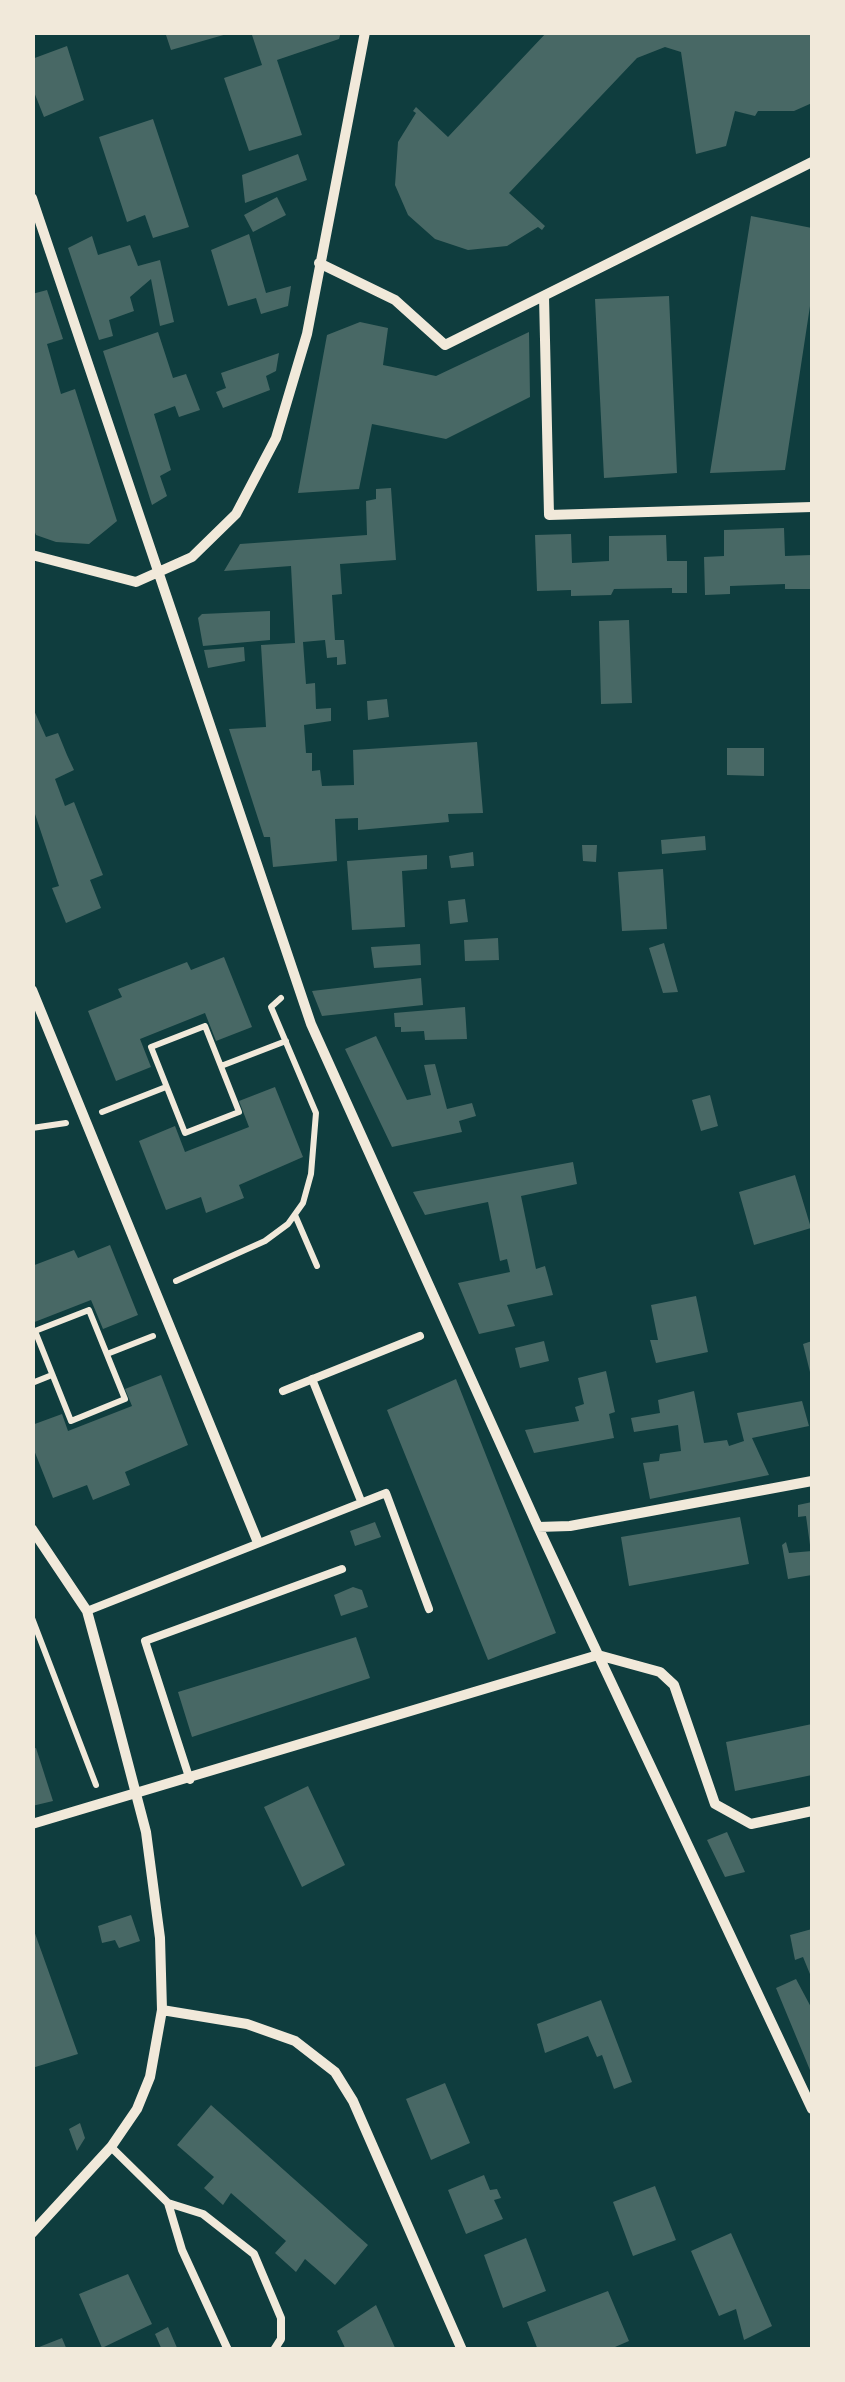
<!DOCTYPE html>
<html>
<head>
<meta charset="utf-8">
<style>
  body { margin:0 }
  #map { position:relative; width:845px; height:2382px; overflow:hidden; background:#0f3d3e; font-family:"Source Serif 4",serif }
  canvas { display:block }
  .frame { position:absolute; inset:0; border:35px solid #f1e9da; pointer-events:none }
</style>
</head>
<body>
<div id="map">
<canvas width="845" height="2382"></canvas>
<div class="frame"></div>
</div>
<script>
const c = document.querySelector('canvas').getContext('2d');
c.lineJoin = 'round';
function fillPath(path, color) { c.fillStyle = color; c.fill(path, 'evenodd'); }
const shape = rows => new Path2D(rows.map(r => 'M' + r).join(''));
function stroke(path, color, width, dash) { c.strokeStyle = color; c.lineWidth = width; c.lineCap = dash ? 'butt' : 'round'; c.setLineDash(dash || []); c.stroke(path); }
const building = shape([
  [165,32,227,32,227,34,171,50],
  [251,32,341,32,339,39,277,60,302,135,249,151,224,78,262,65],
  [547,32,812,32,812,103,794,111,758,111,755,116,735,111,726,146,696,154,681,52,665,47,637,58,509,193,545,226,542,230,538,227,507,246,468,250,435,239,408,215,395,185,398,142,416,113,413,111,416,107,448,137],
  [67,46,84,100,44,117,32,87,32,59],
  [153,119,189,227,153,238,145,215,127,222,99,137],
  [298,154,307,180,245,203,242,175],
  [277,197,286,215,253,232,244,215],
  [751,216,812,228,812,293,785,470,710,473],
  [249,234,266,293,291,286,288,306,261,314,256,298,228,306,211,250],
  [92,236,98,255,130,245,138,266,160,260,174,322,160,326,151,279,130,297,134,311,109,320,113,336,99,340,68,248],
  [47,290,63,339,47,344,61,394,75,389,117,521,89,544,56,542,36,535,32,525,32,294],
  [669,296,677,473,604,478,595,299],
  [360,322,388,328,383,365,436,376,529,332,530,397,446,439,372,424,359,489,298,493,327,335],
  [158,332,173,378,186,374,200,410,179,417,175,406,154,414,171,470,160,476,167,496,152,505,103,351],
  [279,353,276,371,266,376,270,390,223,408,216,392,226,388,221,373],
  [391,488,396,560,340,564,342,594,332,595,335,640,344,640,346,664,337,665,337,657,327,658,325,640,303,642,306,684,315,683,316,709,331,708,331,721,304,725,306,753,312,753,312,771,320,770,322,786,354,785,353,750,477,742,483,813,448,814,449,822,358,830,358,818,335,819,337,861,273,867,270,837,264,837,229,729,266,727,261,645,295,643,291,566,224,571,240,544,367,535,366,501,376,499,376,489],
  [784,528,785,556,812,555,812,589,785,589,785,584,730,586,730,594,705,595,704,557,724,556,724,530],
  [571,534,572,563,609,561,609,536,666,535,667,561,687,561,687,593,672,593,672,588,614,589,611,595,571,596,571,590,537,591,535,535],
  [270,611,270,640,203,646,198,618,202,614],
  [629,620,632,703,601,704,599,621],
  [244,647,245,661,208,668,204,650],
  [387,699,389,717,368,720,367,701],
  [32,706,46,737,58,733,67,755,74,770,55,779,65,806,74,802,103,875,90,880,101,908,66,923,52,888,59,886,32,805],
  [727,748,764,748,764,776,727,775],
  [705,836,706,850,662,854,661,840],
  [582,845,597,845,596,862,583,861],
  [473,852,474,866,451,868,449,856],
  [427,855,427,869,402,871,405,927,352,930,347,861],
  [663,869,667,929,622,931,618,872],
  [465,899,468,922,450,924,448,901],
  [498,938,499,960,465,961,464,940],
  [664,943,678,992,663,993,649,948],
  [420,944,421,965,374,968,371,947],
  [224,957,252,1027,216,1041,205,1013,140,1039,151,1067,116,1081,88,1011,122,997,118,989,187,962,191,970],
  [421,978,423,1005,322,1016,312,991],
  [465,1007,467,1039,425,1040,424,1031,401,1032,401,1027,395,1027,394,1013],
  [376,1036,407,1100,431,1095,424,1065,435,1064,447,1109,472,1103,476,1116,459,1121,462,1132,392,1147,345,1049],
  [275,1087,303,1157,239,1185,244,1198,206,1213,201,1197,166,1210,139,1141,175,1126,185,1152,249,1127,239,1101],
  [710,1095,718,1126,701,1131,692,1100],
  [573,1162,577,1184,521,1196,536,1269,545,1266,553,1295,507,1305,515,1326,479,1334,458,1283,510,1272,507,1259,500,1261,488,1202,425,1215,413,1192],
  [795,1175,811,1228,754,1245,739,1192],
  [110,1245,138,1315,103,1329,91,1300,32,1323,32,1266,74,1250,78,1258],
  [696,1296,708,1352,656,1363,650,1340,658,1340,651,1305],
  [544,1341,549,1361,520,1368,515,1348],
  [812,1341,812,1376,811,1376,803,1344],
  [606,1371,615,1412,609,1414,614,1438,534,1453,525,1430,579,1421,575,1407,584,1404,578,1378],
  [161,1375,188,1445,125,1472,130,1485,93,1500,87,1485,53,1498,32,1445,32,1425,62,1414,68,1431,132,1406,125,1389],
  [456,1379,556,1633,488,1660,387,1410],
  [694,1391,704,1443,727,1440,729,1446,744,1441,737,1413,802,1401,809,1426,752,1438,769,1475,650,1499,643,1463,659,1461,660,1454,681,1451,678,1425,634,1432,631,1418,660,1413,658,1400],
  [812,1502,812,1544,810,1545,806,1516,798,1517,798,1505],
  [740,1517,749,1564,629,1586,621,1537],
  [375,1522,381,1537,355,1546,350,1531],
  [786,1542,789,1553,812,1551,812,1575,788,1579,782,1545],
  [353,1587,362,1590,368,1607,341,1616,334,1595],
  [356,1637,370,1678,192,1737,178,1692],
  [812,1724,812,1775,735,1791,726,1742],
  [36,1748,53,1801,32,1806,32,1749],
  [308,1786,345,1865,302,1887,264,1807],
  [727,1832,745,1872,725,1877,707,1840],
  [131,1915,140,1941,119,1948,115,1940,102,1943,98,1926],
  [32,1925,78,2054,32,2068],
  [812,1929,812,1979,803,1957,795,1960,790,1935],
  [796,1979,812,2009,812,2075,776,1988],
  [601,2000,632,2082,614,2089,602,2055,597,2057,588,2036,545,2053,537,2024],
  [445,2083,470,2143,431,2160,406,2099],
  [211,2105,368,2245,335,2285,305,2259,296,2272,275,2253,286,2241,231,2193,223,2205,204,2188,214,2177,177,2145],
  [80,2123,85,2138,77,2151,69,2129],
  [484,2175,490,2190,497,2189,501,2198,494,2200,503,2219,466,2234,448,2190],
  [655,2186,676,2240,633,2256,613,2202],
  [731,2233,772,2326,744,2340,736,2309,719,2316,691,2251],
  [526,2238,546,2291,503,2308,484,2255],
  [128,2274,152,2324,102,2348,79,2294],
  [608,2291,629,2341,608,2350,538,2350,527,2322],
  [376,2305,396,2350,346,2350,337,2331],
  [168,2327,178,2350,162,2350,155,2334],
  [62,2338,67,2350,34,2350,34,2349]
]);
const path = shape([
  [205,1026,239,1112,185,1133,151,1047,205,1026],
  [221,1066,286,1041],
  [102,1112,166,1087],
  [32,1128,66,1123],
  [295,1215,317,1266],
  [176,1281,265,1241,288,1224,303,1203,311,1174,316,1113,271,1007,281,998],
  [89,1310,125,1399,71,1421,35,1331,89,1310],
  [107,1354,153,1336],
  [32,1383,52,1375],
  [32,1618,96,1785]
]);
const service = shape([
  [312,1379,361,1501],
  [283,1391,420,1336],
  [87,1611,386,1493,429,1609],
  [190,1780,145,1641,342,1569],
  [111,2147,168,2203,203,2214,254,2254,281,2318,281,2339,274,2350],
  [168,2203,182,2250,228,2350]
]);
const minor = shape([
  [32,198,311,1024,538,1527,812,2109],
  [319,263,395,300,445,345,812,162],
  [544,296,549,515,812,507],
  [32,555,136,582,192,557,236,514,276,438,307,334,365,32],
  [32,990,257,1540],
  [538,1527,570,1526,812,1481],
  [32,1529,87,1611,114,1710,146,1832,160,1938,162,2010,150,2077,137,2109,111,2147,32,2233],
  [32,1824,598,1655,660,1672,674,1685,715,1804,751,1824,812,1811],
  [162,2010,247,2024,295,2041,335,2072,353,2101,462,2350]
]);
fillPath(building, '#486865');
stroke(path, '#f1e9da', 6);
stroke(service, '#f1e9da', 8);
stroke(minor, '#f1e9da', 10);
</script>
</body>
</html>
